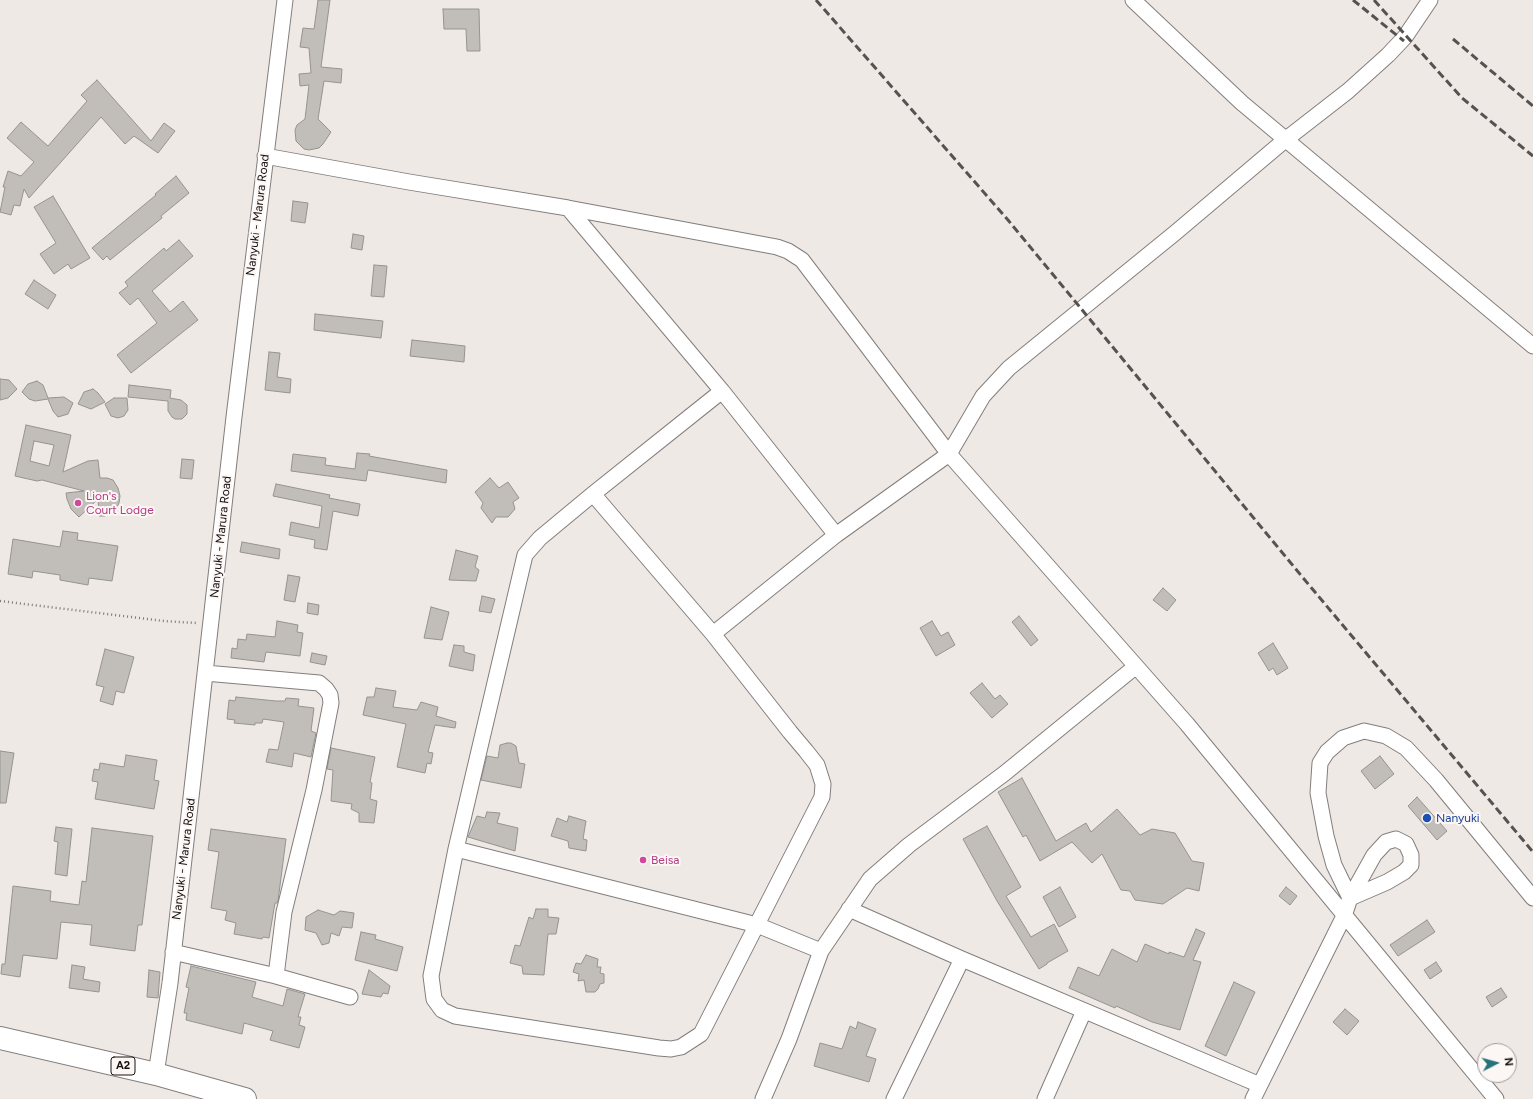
<!DOCTYPE html>
<html>
<head>
<meta charset="utf-8">
<style>
  body { margin:0 }
  #map { position:relative; width:1533px; height:1099px; overflow:hidden; background:#efe9e6; font-family:Figtree,sans-serif }
  canvas { display:block }
  .north { position:absolute; left:1477px; top:1043px; width:40px; height:40px; box-sizing:border-box; background:#fcf6f4; border:1px solid #9f9b99; border-radius:50%; rotate:84deg; font-size:11px; font-weight:700; line-height:16px; text-align:center; color:#141211 }
  .north::after { content:''; display:block; margin:auto; width:14px; height:18px; background:#28717b; clip-path:polygon(50% 0,100% 100%,50% 72%,0 100%) }
</style>
</head>
<body>
<div id="map">
<canvas width="1533" height="1099"></canvas>
<div class="north">N</div>
</div>
<script>
const c = document.querySelector('canvas').getContext('2d');
c.lineJoin = 'round';
function fillPath(path, color) { c.fillStyle = color; c.fill(path, 'evenodd'); }
const shape = rows => new Path2D(rows.map(r => 'M' + r).join(''));
function stroke(path, color, width, dash) { c.strokeStyle = color; c.lineWidth = width; c.lineCap = dash ? 'butt' : 'round'; c.setLineDash(dash || []); c.stroke(path); }
function drawText(font, color, halo, rows, align = 'center') {
  c.font = font + ' Figtree,sans-serif'; c.lineWidth = 4; c.setLineDash([]); c.textBaseline = 'middle'; c.strokeStyle = halo; c.fillStyle = color; for (const [text, x, y, turn = 0] of rows) {
    c.save(); c.translate(x, y); c.rotate((+turn || 0) * Math.PI / 180); c.textAlign = isNaN(turn) ? turn : align; if (halo) c.strokeText(text, 0, 0); c.fillText(text, 0, 0); c.restore();
  }
}
const building = shape([
  [318,0,330,0,321,67,342,69,341,83,324,81,318,119,331,132,323,144,319,148,309,150,304,149,296,141,295,130,297,125,305,119,309,85,300,86,299,74,311,73,309,48,300,47,303,28,314,29,318,0],
  [443,9,479,9,480,51,467,51,466,29,444,29,443,9],
  [97,80,151,141,164,123,175,131,158,153,134,136,125,144,101,117,29,198,24,189,20,206,14,205,11,215,0,212,5,187,3,187,8,171,21,176,34,162,7,138,21,122,48,146,87,101,81,95,97,80],
  [176,176,189,193,161,216,162,218,110,260,107,256,103,260,92,248,156,195,155,194,176,176],
  [53,196,90,258,71,269,68,264,54,274,40,254,56,243,34,207,53,196],
  [293,201,308,203,305,223,291,221,293,201],
  [353,234,364,236,362,250,351,248,353,234],
  [179,240,193,256,152,291,170,312,183,301,198,320,131,373,117,355,157,323,138,298,130,305,119,293,128,286,125,282,164,248,166,251,179,240],
  [374,265,387,266,384,297,371,296,374,265],
  [34,280,56,295,48,309,25,294,34,280],
  [315,314,383,321,381,338,314,330,315,314],
  [412,340,465,346,464,362,410,356,412,340],
  [269,352,280,353,277,377,291,379,290,393,265,390,269,352],
  [0,379,9,380,17,389,8,398,0,400,0,379],
  [37,381,43,385,48,398,64,397,73,403,68,414,58,417,53,411,48,399,35,401,29,399,22,392,28,384,37,381],
  [129,385,171,390,170,398,181,400,187,405,187,414,182,419,175,419,172,417,168,411,168,401,128,397,129,385],
  [93,389,98,393,105,402,91,409,78,404,84,392,93,389],
  [114,398,127,398,128,410,124,416,118,418,111,416,105,404,114,398],
  [26,425,71,435,63,472,88,461,98,460,100,478,107,478,113,480,118,488,120,496,119,503,116,509,105,516,99,516,98,499,79,517,71,509,67,499,66,493,84,491,42,480,37,481,15,476,26,425],
  [34,441,54,445,49,466,30,461,34,441],
  [357,453,370,454,369,456,447,470,446,483,368,470,366,481,291,471,293,454,326,458,325,465,355,469,357,453],
  [182,459,194,460,192,479,180,478,182,459],
  [490,478,499,488,508,482,519,498,513,502,515,509,508,517,496,517,492,523,481,508,483,503,475,492,490,478],
  [276,484,330,495,329,498,360,504,358,516,333,511,327,550,314,548,315,540,289,535,291,522,319,528,322,506,273,496,276,484],
  [63,531,78,533,77,540,118,546,112,581,89,578,88,585,60,580,60,575,33,571,32,578,8,574,13,539,60,547,63,531],
  [242,542,280,549,279,559,240,552,242,542],
  [456,550,478,556,475,567,479,570,476,581,449,580,456,550],
  [288,575,300,577,295,602,284,600,288,575],
  [1163,588,1176,600,1167,611,1153,600,1163,588],
  [482,596,495,599,491,613,479,611,482,596],
  [308,603,319,605,318,615,307,613,308,603],
  [431,607,449,612,442,640,424,638,431,607],
  [1019,616,1038,640,1031,646,1012,622,1019,616],
  [277,621,298,625,297,632,303,633,300,656,266,652,264,662,231,658,232,648,237,649,238,639,246,640,247,634,275,637,277,621],
  [932,621,941,636,948,632,955,645,936,656,920,628,932,621],
  [1273,643,1288,668,1277,675,1273,668,1269,671,1258,653,1273,643],
  [454,645,464,646,464,652,475,655,473,671,449,666,454,645],
  [105,649,134,657,124,693,116,691,113,705,100,701,104,687,96,685,105,649],
  [312,653,327,656,325,665,310,662,312,653],
  [982,683,995,699,1000,695,1008,704,992,718,970,693,982,683],
  [376,688,396,691,393,707,417,710,421,702,438,707,436,716,456,722,455,728,435,725,428,752,433,753,431,764,427,763,425,773,397,767,406,724,363,715,367,697,374,697,376,688],
  [236,697,276,701,285,701,286,698,299,699,298,706,314,708,311,731,316,733,311,757,294,753,292,767,266,762,269,749,278,750,284,722,263,719,262,723,255,723,255,725,234,723,235,720,227,719,229,700,235,701,236,697],
  [507,743,511,743,516,746,519,763,525,764,521,788,481,780,487,756,498,758,500,745,507,743],
  [331,748,375,757,370,782,372,783,370,799,377,801,374,823,359,822,359,813,351,809,352,804,331,801,333,770,327,769,331,748],
  [0,751,14,753,6,803,0,803,0,751],
  [126,755,157,760,154,780,159,781,154,809,95,799,98,782,92,781,94,769,99,770,100,763,124,767,126,755],
  [1380,756,1394,774,1375,789,1361,771,1380,756],
  [1022,778,1056,841,1086,823,1091,832,1117,809,1140,835,1152,829,1175,833,1192,861,1204,863,1199,891,1187,888,1163,904,1135,900,1130,891,1121,890,1102,854,1092,863,1072,842,1040,861,1026,835,1023,837,998,792,1022,778],
  [1417,797,1447,831,1437,840,1408,806,1417,797],
  [487,812,500,813,497,823,518,828,515,851,468,837,477,816,485,818,487,812],
  [569,816,586,821,583,839,587,840,586,851,569,848,568,841,551,836,557,818,567,822,569,816],
  [987,826,1021,887,1006,896,1031,937,1054,924,1068,951,1047,963,1047,964,1039,969,997,901,963,839,987,826],
  [56,827,72,829,67,876,55,874,58,842,54,841,56,827],
  [92,828,153,836,142,925,138,925,135,951,90,945,92,925,61,922,57,959,23,955,20,977,1,974,2,964,5,964,13,886,51,891,50,901,79,905,82,881,86,882,92,828],
  [211,829,286,839,278,901,277,903,275,903,269,938,263,937,262,939,234,934,236,923,225,920,227,911,211,908,219,852,208,850,211,829],
  [1060,887,1076,917,1059,927,1043,897,1060,887],
  [1286,887,1297,896,1290,905,1279,896,1286,887],
  [536,909,548,909,548,917,559,918,556,934,548,934,544,975,523,974,522,966,510,963,515,945,520,946,529,917,533,919,536,909],
  [318,910,334,915,340,911,354,913,352,928,342,927,339,936,331,933,329,943,322,945,316,933,305,930,306,917,318,910],
  [1427,920,1435,932,1398,956,1390,945,1427,920],
  [1196,929,1205,933,1193,960,1201,962,1180,1030,1152,1022,1116,1006,1115,1008,1069,988,1078,967,1099,976,1112,949,1137,962,1145,944,1169,954,1169,952,1184,957,1196,929],
  [361,932,376,935,375,939,403,947,397,971,355,960,361,932],
  [586,955,598,959,597,967,601,967,600,973,604,974,604,983,600,984,598,989,595,992,586,992,584,980,578,981,579,974,573,972,576,963,581,964,586,955],
  [1436,962,1442,971,1430,979,1424,970,1436,962],
  [72,965,85,967,83,979,100,982,99,992,69,988,72,965],
  [191,966,256,982,252,997,283,1006,287,989,305,994,298,1017,301,1017,299,1025,305,1027,299,1048,270,1040,273,1031,244,1023,242,1034,186,1020,187,1013,184,1013,189,988,186,987,191,966],
  [149,970,160,972,158,998,147,997,149,970],
  [369,970,390,986,388,994,383,993,381,997,362,994,369,970],
  [1234,982,1255,992,1226,1056,1205,1046,1234,982],
  [1501,988,1507,997,1492,1007,1486,997,1501,988],
  [1345,1009,1359,1021,1347,1035,1333,1022,1345,1009],
  [858,1022,876,1029,866,1056,876,1059,869,1082,814,1066,820,1043,842,1049,850,1026,856,1029,858,1022]
]);
const path = shape([
  [0,601,164,621,197,623]
]);
const minor = shape([
  [1133,0,1242,103,1533,346],
  [265,156,409,182,568,208,777,247,788,251,802,260,949,454,1187,724,1496,1099],
  [568,208,722,391,836,535],
  [593,494,713,634,790,732,806,751,817,765,823,784,822,797,701,1034,681,1047,671,1049,659,1048,455,1016,442,1010,434,999,431,976,456,849,525,555,540,538,593,494,722,391],
  [713,634,836,535,949,454,983,396,1009,368,1175,233,1285,140,1348,91,1388,55,1405,37,1430,0],
  [205,673,319,683,326,689,330,695,331,703,314,790,284,912,276,976],
  [456,849,757,925,821,951],
  [1350,898,1334,865,1326,836,1318,793,1320,763,1327,752,1343,738,1364,731,1386,736,1406,748,1436,780,1533,898],
  [849,909,962,959,1260,1085],
  [173,952,276,976,350,997],
  [156,1074,170,983,234,417,285,0],
  [763,1099,789,1039,821,951,870,879,909,845,1005,773,1135,667],
  [894,1099,962,959],
  [1045,1099,1084,1011],
  [1253,1099,1344,916,1350,898,1374,855,1386,842,1396,839,1406,844,1411,855,1411,865,1404,872,1387,882,1350,898]
]);
const highway = shape([
  [0,1038,156,1074,245,1099]
]);
const rail = shape([
  [816,0,1008,220,1304,579,1533,852],
  [1353,0,1404,41],
  [1374,0,1462,98,1533,156],
  [1453,39,1533,106]
]);
const markers = [
  [78,503,4,"#d1479c"],
  [1427,818,5,"#1a4fb4"],
  [643,860,4,"#d1479c"]
];
const shields = [
  [123,1066,24]
];
const shieldNames = [
  ["A2",123,1066]
];
const streetNames = [
  ["Nanyuki - Marura Road",258,215,-83],
  ["Nanyuki - Marura Road",221,537,-84],
  ["Nanyuki - Marura Road",184,859,-83]
];
const hotelNames = [
  ["Lion's",86,496],
  ["Court Lodge",86,510],
  ["Beisa",651,860]
];
const transitNames = [
  ["Nanyuki",1436,818]
];
fillPath(building, '#c1beba');
stroke(building, '#96938f', 1);
stroke(minor, '#837e7c', 17);
stroke(highway, '#837e7c', 24);
stroke(path, '#7a7775', 2.5, [1, 3]);
stroke(minor, '#fff', 15);
stroke(highway, '#fff', 22);
stroke(rail, '#555251', 3, [8, 4]);
for (const [x, y, r, color] of markers) { const dot = new Path2D(); dot.arc(x, y, r, 0, 2 * Math.PI); c.fillStyle = color; c.fill(dot); stroke(dot, '#fcf6f4', 1.5); }
for (const [x, y, w] of shields) { const box = new Path2D(); box.roundRect(x - w / 2, y - 9, w, 18, 3); c.fillStyle = '#fcf6f4'; c.fill(box); stroke(box, '#141211', 1); }
drawText('bold 11px', '#141211', null, shieldNames);
drawText('12px', '#141211', '#fcf6f4', streetNames);
drawText('12px', '#b23c85', '#fcf6f4', hotelNames, 'left');
drawText('12px', '#164399', '#fcf6f4', transitNames, 'left');
</script>
</body>
</html>
